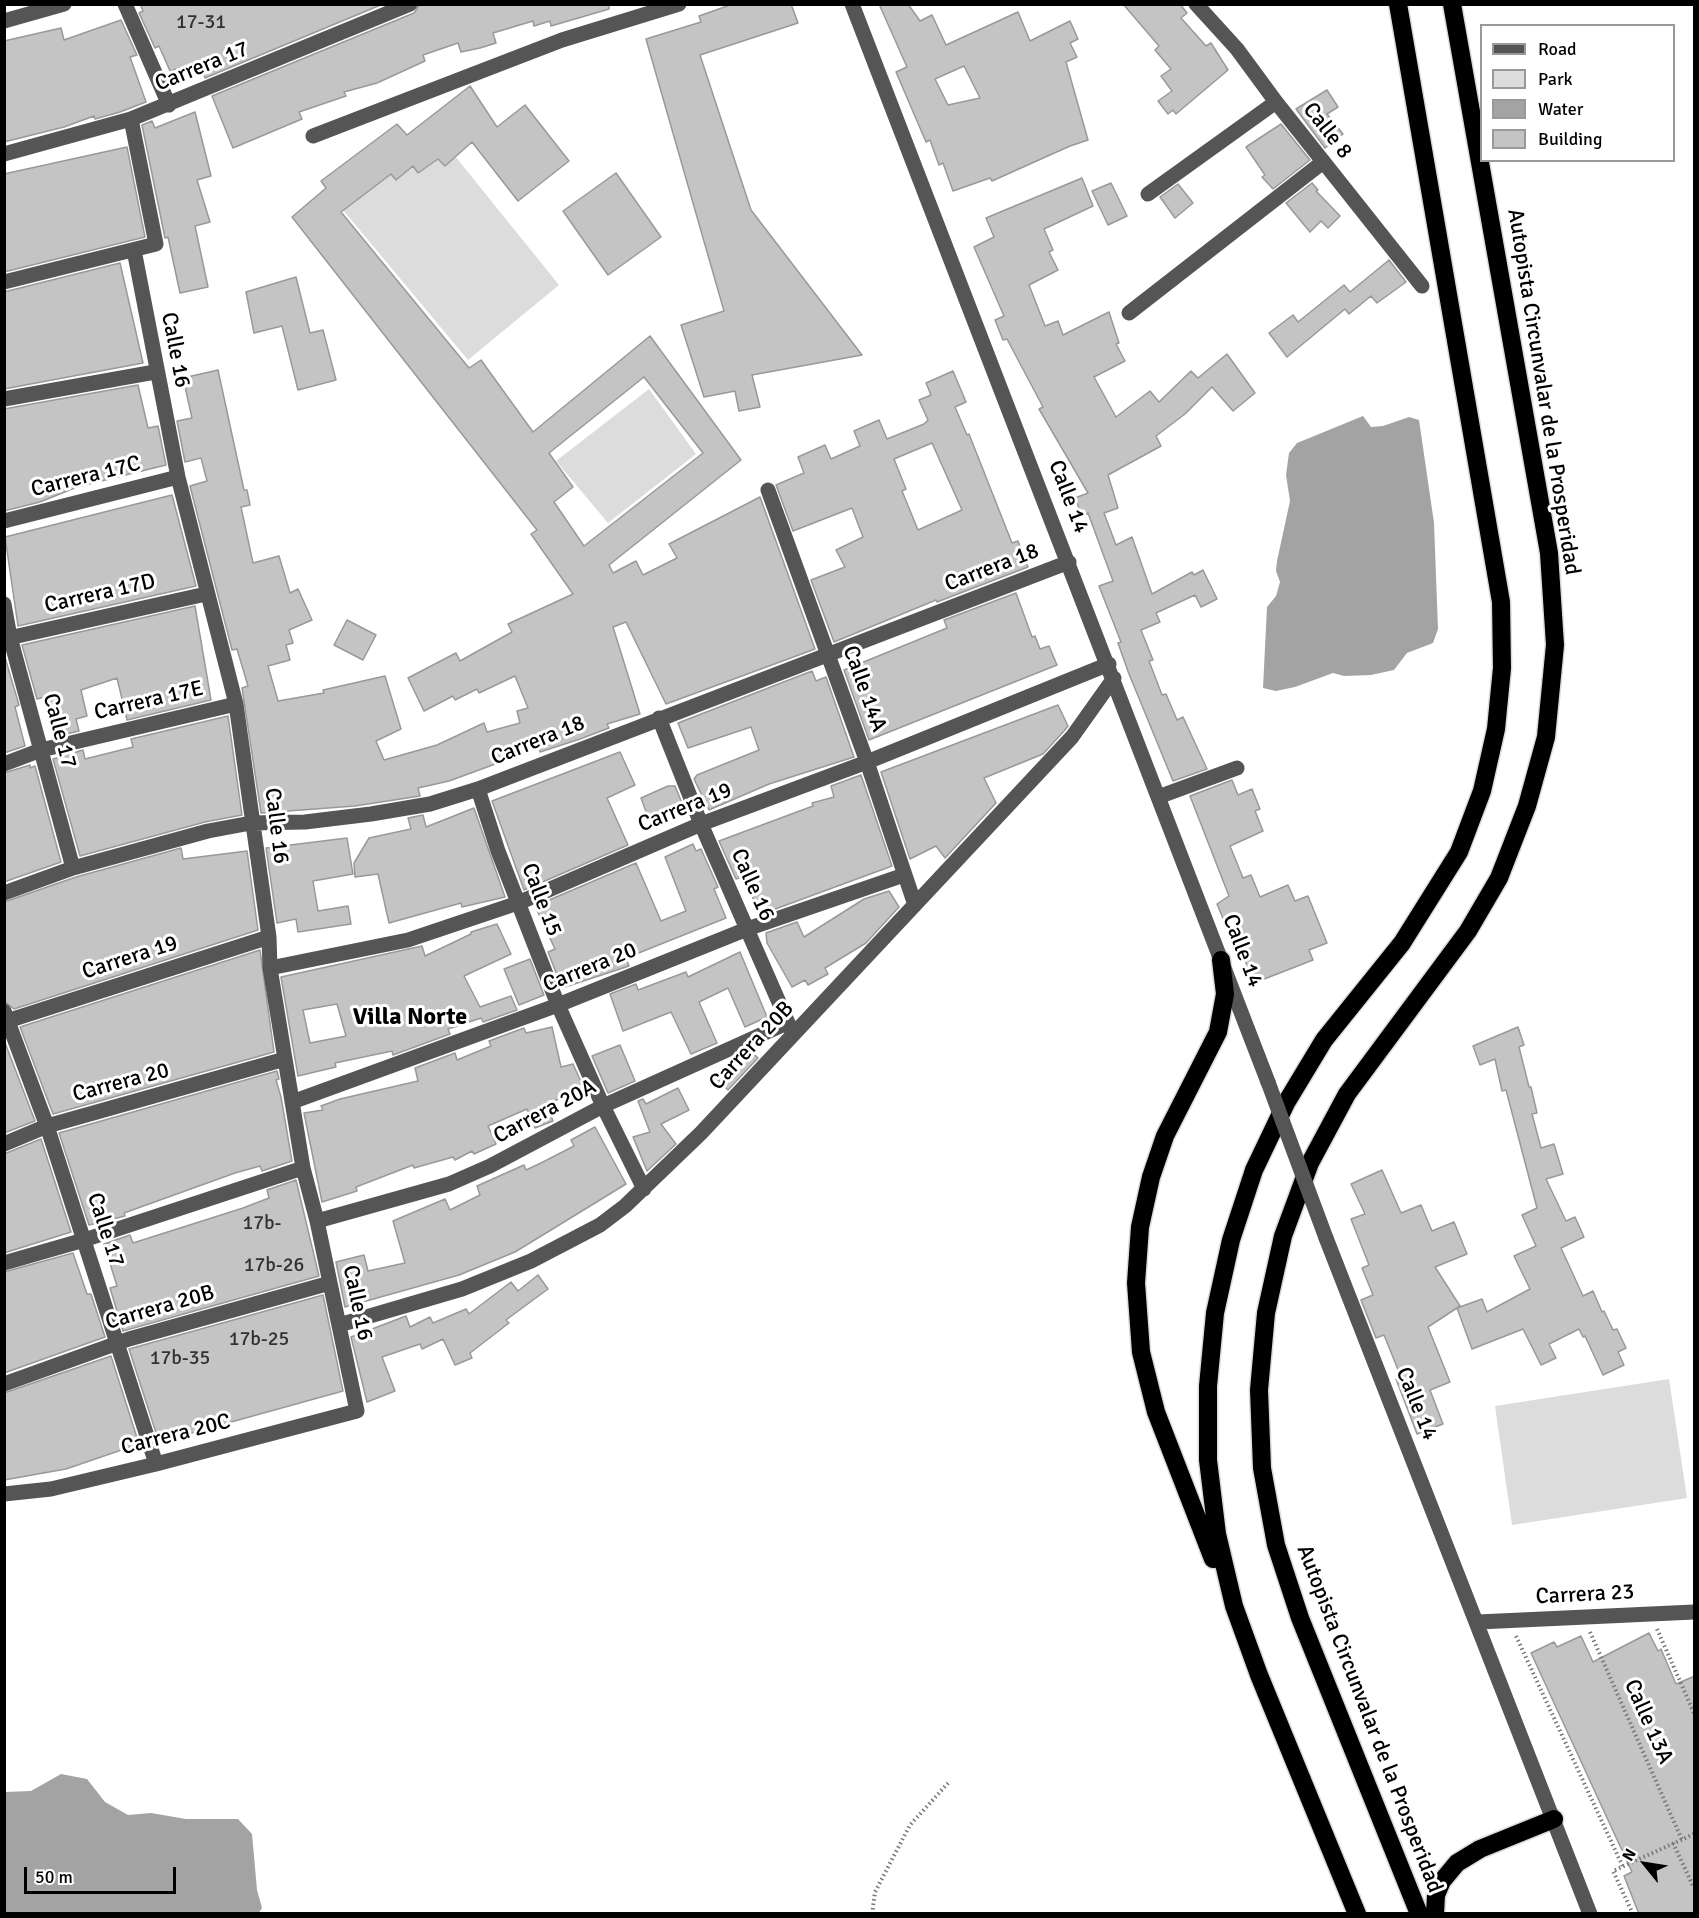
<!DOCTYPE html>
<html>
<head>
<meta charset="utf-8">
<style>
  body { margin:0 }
  #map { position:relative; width:1699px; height:1918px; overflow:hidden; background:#fff; font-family:Signika,sans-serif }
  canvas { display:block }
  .frame { position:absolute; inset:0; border:6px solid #000; pointer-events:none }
  .legend { position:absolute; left:1480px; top:24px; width:195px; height:138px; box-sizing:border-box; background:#fff; border:2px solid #999; margin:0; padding:8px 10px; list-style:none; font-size:18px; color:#000 }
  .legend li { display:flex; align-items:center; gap:12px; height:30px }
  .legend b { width:30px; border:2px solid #999 }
  .north { position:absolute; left:1615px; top:1834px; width:60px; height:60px; -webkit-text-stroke:4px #fff; paint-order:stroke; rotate:300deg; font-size:16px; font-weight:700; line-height:24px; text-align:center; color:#000 }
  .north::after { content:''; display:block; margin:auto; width:21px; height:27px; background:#000; clip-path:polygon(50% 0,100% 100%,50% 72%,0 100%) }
  .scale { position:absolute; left:24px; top:1867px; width:152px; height:27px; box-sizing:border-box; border:3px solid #000; border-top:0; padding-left:8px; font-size:18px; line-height:21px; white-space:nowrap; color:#000; -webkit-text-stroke:4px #fff; paint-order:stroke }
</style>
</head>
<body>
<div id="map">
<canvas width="1699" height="1918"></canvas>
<div class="frame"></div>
<ul class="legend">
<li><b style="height:8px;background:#555"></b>Road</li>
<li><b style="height:16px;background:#dcdcdc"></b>Park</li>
<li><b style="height:16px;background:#a3a3a3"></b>Water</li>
<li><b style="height:16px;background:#c4c4c4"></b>Building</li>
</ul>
<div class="north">N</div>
<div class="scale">50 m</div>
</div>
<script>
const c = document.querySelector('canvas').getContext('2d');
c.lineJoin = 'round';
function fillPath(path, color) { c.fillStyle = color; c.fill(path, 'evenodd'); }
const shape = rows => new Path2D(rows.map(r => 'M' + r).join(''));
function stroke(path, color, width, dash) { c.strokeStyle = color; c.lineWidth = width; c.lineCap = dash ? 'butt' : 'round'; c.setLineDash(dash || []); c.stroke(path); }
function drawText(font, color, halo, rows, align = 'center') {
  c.font = font + ' Signika,sans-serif'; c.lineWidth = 6; c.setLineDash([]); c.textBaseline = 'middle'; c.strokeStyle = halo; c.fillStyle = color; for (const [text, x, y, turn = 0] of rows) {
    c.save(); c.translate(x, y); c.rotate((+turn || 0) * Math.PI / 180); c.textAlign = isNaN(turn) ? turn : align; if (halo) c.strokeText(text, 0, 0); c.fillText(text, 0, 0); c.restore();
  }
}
const green = shape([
  [455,156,559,285,468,360,343,210,391,174,396,180,413,166,418,173,438,159],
  [649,389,696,454,608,523,556,461],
  [1669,1379,1687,1498,1512,1525,1495,1406]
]);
const water = shape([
  [1363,416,1371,427,1383,426,1409,417,1419,420,1434,523,1438,629,1433,643,1407,653,1394,670,1371,675,1344,676,1333,673,1295,687,1276,691,1263,688,1267,607,1276,596,1280,582,1276,571,1277,561,1290,501,1286,475,1289,453,1297,443],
  [61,1774,87,1779,105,1802,128,1815,151,1813,186,1819,238,1819,252,1834,257,1890,262,1908,258,1914,5,1913,5,1792,31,1791]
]);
const building = shape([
  [140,4,383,4,205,78,199,62,170,71,159,46,155,48,139,13,143,11,140,4],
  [420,4,609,4,609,9,551,26,550,21,534,26,533,21,493,33,496,43,480,48,461,52,458,43,423,55,425,61,377,83,344,92,346,96,299,112,302,119,233,148,212,96,414,13,420,4],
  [733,4,791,4,798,23,700,55,751,210,862,355,752,375,760,407,739,411,735,391,704,397,681,325,724,311,646,39,701,22,699,16,733,4],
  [879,4,908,4,920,21,932,15,946,45,1018,12,1030,41,1070,21,1078,39,1070,43,1077,57,1066,62,1088,140,1070,146,992,181,990,178,953,191,943,163,939,165,930,140,926,142,896,72,907,67,879,4],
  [964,66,980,98,948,105,935,79,964,66],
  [1123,4,1180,4,1187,13,1181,18,1206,46,1211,43,1228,70,1176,114,1173,110,1168,114,1158,101,1172,91,1161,76,1171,69,1155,50,1159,46,1123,4],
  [121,20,137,55,130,57,146,102,120,112,95,119,94,116,64,127,4,142,4,41,61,28,64,40,121,20],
  [470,86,497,127,525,105,569,161,518,201,472,142,445,166,438,159,418,173,413,166,396,180,391,174,341,212,469,368,481,360,533,432,650,336,741,460,609,565,613,573,636,561,643,575,677,558,669,544,760,497,815,649,666,704,626,622,613,627,640,714,607,724,609,728,580,739,540,752,539,747,497,760,498,763,449,781,418,788,420,796,355,806,261,813,242,688,248,686,237,649,232,650,190,486,207,481,201,458,185,462,177,421,192,418,183,378,218,370,244,490,247,490,250,505,241,507,253,563,279,556,290,593,298,589,312,620,289,630,293,643,286,645,290,660,268,666,278,701,324,693,323,690,385,676,401,729,376,741,384,760,437,745,484,723,487,732,520,723,517,711,528,708,515,676,479,693,477,689,455,700,453,696,424,711,408,678,456,653,460,661,512,632,508,624,573,594,531,534,537,530,292,217,326,188,321,181,397,124,407,135,470,86],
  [644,377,703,453,584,546,554,502,573,487,549,453,644,377],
  [1327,90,1338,107,1327,114,1343,134,1325,148,1296,109,1327,90],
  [195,112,211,176,197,180,210,222,195,226,208,287,180,293,168,237,165,238,142,125,152,121,155,128,195,112],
  [1281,124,1310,160,1273,189,1262,177,1265,175,1246,147,1281,124],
  [127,147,145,237,4,272,4,174,127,147],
  [616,173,661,237,608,275,563,211,616,173],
  [1082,178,1093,206,1044,229,1053,250,1049,252,1058,270,1029,285,1045,326,1058,321,1063,335,1109,312,1119,343,1116,344,1125,361,1094,377,1116,417,1150,391,1159,402,1191,371,1198,378,1227,354,1255,393,1233,411,1212,387,1185,414,1156,436,1161,446,1108,475,1118,508,1104,513,1116,545,1132,537,1152,594,1192,572,1194,575,1203,570,1217,599,1201,607,1195,595,1156,613,1160,622,1141,630,1153,660,1149,661,1162,695,1166,694,1177,720,1183,717,1207,769,1173,781,1129,674,1118,643,1121,642,1099,586,1113,581,1088,513,1082,516,1075,498,1088,493,1039,409,1043,407,1007,339,1003,340,995,320,1004,316,974,247,994,237,986,218,1082,178],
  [1111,183,1127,216,1108,225,1092,191,1111,183],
  [1312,183,1318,190,1316,191,1340,216,1328,228,1321,221,1310,232,1286,203,1312,183],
  [1178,184,1193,203,1175,218,1160,197,1178,184],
  [1389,260,1406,282,1377,303,1371,296,1349,314,1345,309,1287,357,1269,333,1293,315,1298,322,1344,285,1350,292,1389,260],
  [120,263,143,363,4,389,4,292,120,263],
  [296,277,310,333,323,330,336,380,298,390,282,326,254,333,246,292,296,277],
  [953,371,966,402,955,407,967,435,969,434,1012,543,1018,541,1028,567,937,602,936,600,834,642,811,580,845,567,836,550,863,537,852,508,793,531,776,485,804,473,798,457,825,445,831,459,860,446,854,431,879,420,887,439,924,424,928,420,919,400,931,395,926,383,953,371],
  [932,443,962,510,918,530,902,491,906,489,894,459,932,443],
  [138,385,148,428,158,426,166,465,77,487,40,502,4,511,4,409,138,385],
  [172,495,196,586,18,626,5,537,172,495],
  [1016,593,1032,637,1035,636,1040,649,1049,646,1057,665,869,740,844,670,947,628,944,620,1016,593],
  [195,606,211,700,127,720,117,678,81,690,87,716,76,719,79,731,54,737,45,697,37,699,22,645,195,606],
  [347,620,376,635,363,660,334,645,347,620],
  [4,654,19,705,15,707,25,746,4,753,4,654],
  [812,671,816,681,826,677,854,757,769,784,709,810,694,779,697,775,759,750,751,727,688,748,678,723,812,671],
  [1058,705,1068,726,1064,731,1043,754,984,778,996,803,945,858,936,846,910,859,881,772,1058,705],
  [228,716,242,815,205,822,80,856,53,759,83,750,85,759,133,747,131,739,228,716],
  [620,752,635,785,607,798,628,845,524,890,492,801,620,752],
  [30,765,30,768,35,766,61,862,4,882,4,773,30,765],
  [861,775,892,866,759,915,745,876,736,879,719,841,813,806,812,803,834,797,831,786,861,775],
  [1232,780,1238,795,1252,789,1260,809,1255,811,1263,831,1230,846,1243,878,1251,875,1260,897,1288,885,1295,901,1308,896,1327,943,1309,950,1313,960,1254,983,1241,950,1248,947,1236,916,1224,921,1217,904,1229,896,1190,796,1232,780],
  [668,786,675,786,682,803,648,817,641,798,668,786],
  [474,808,505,897,462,907,461,903,389,923,378,874,355,877,354,863,369,838,411,829,408,818,423,815,426,827,474,808],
  [347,838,353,874,313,881,318,911,348,906,351,924,298,932,296,919,277,923,266,848,347,838],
  [693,844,696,851,701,849,718,887,714,889,726,918,626,958,629,966,562,988,548,952,555,949,535,906,636,863,661,921,686,911,665,857,693,844],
  [181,848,183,859,247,851,258,930,14,1009,4,1001,4,902,76,877,181,848],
  [889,891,899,907,866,943,825,968,828,974,808,985,805,980,792,987,767,943,766,933,797,922,804,937,864,899,889,891],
  [497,924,511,954,464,976,480,1007,511,996,517,1010,483,1022,481,1018,448,1029,450,1034,393,1055,392,1051,335,1063,336,1067,298,1076,281,977,422,946,425,956,471,934,471,932,497,924],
  [337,1004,346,1036,310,1043,303,1010,337,1004],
  [260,950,274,1052,53,1114,20,1027,260,950],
  [740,952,767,1017,745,1027,728,988,699,1002,717,1043,691,1054,671,1012,623,1031,610,994,636,984,638,990,686,972,688,977,740,952],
  [530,959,544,995,519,1005,504,969,530,959],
  [552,1027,561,1067,573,1064,583,1086,547,1105,553,1121,535,1128,527,1109,488,1126,496,1144,474,1154,472,1151,455,1160,453,1157,414,1168,413,1165,356,1187,357,1191,322,1202,304,1113,323,1110,321,1106,340,1099,418,1081,415,1068,455,1053,457,1060,491,1046,489,1041,524,1028,526,1033,552,1027],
  [1518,1027,1524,1045,1519,1047,1529,1087,1531,1087,1537,1113,1532,1114,1541,1148,1554,1144,1563,1174,1546,1179,1566,1221,1575,1217,1584,1237,1561,1248,1583,1296,1593,1291,1602,1312,1604,1311,1613,1330,1617,1329,1626,1348,1618,1352,1624,1365,1603,1375,1585,1336,1583,1337,1579,1329,1549,1344,1556,1358,1541,1365,1523,1329,1472,1349,1457,1308,1482,1299,1487,1312,1530,1289,1514,1256,1536,1246,1522,1215,1537,1208,1506,1090,1502,1091,1495,1059,1480,1065,1473,1046,1518,1027],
  [4,1040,35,1121,4,1133,4,1040],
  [620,1045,635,1081,608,1093,592,1056,620,1045],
  [750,1050,758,1058,728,1090,715,1077,736,1057,750,1050],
  [277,1071,279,1079,276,1080,281,1097,292,1161,262,1171,260,1166,235,1173,124,1213,125,1216,89,1225,59,1133,277,1071],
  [678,1088,689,1110,661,1124,676,1144,647,1171,633,1137,650,1132,638,1101,643,1099,646,1104,678,1088],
  [595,1127,626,1184,515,1252,459,1275,345,1307,336,1262,364,1255,368,1271,405,1263,393,1221,445,1199,450,1210,480,1195,477,1186,524,1165,526,1170,541,1163,574,1146,571,1140,595,1127],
  [41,1139,71,1232,4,1253,4,1154,41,1139],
  [1382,1170,1401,1213,1421,1205,1432,1231,1454,1222,1467,1254,1435,1267,1460,1306,1428,1327,1450,1382,1430,1390,1443,1424,1417,1434,1396,1379,1401,1377,1384,1335,1376,1338,1361,1300,1373,1295,1362,1268,1369,1265,1351,1219,1365,1214,1351,1184,1382,1170],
  [296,1180,319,1276,123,1331,110,1288,117,1286,104,1244,130,1235,133,1243,243,1208,269,1198,267,1190,296,1180],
  [73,1253,87,1294,91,1294,105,1337,4,1373,4,1272,73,1253],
  [538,1275,548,1289,506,1320,509,1323,470,1353,472,1358,455,1365,443,1339,422,1349,420,1344,382,1357,395,1391,367,1402,351,1337,406,1316,410,1327,430,1317,433,1323,466,1309,469,1314,511,1282,518,1291,538,1275],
  [323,1295,343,1391,159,1442,129,1349,323,1295],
  [111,1356,139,1444,66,1469,4,1480,4,1393,111,1356],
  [1649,1633,1658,1651,1661,1649,1676,1684,1695,1676,1695,1914,1639,1914,1624,1876,1632,1872,1531,1653,1554,1642,1557,1647,1581,1636,1593,1662,1649,1633]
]);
const path = shape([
  [1657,1629,1694,1713],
  [1590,1632,1682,1840],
  [1516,1636,1623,1867],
  [1673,1843,1694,1888],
  [872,1914,875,1892,910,1825,950,1781],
  [1633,1914,1613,1871,1694,1834]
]);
const minor = shape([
  [125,4,169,105],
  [852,4,1268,1082],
  [1196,4,1237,49,1276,102,1422,286],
  [4,21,64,4],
  [313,136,562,40,679,4],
  [4,154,131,119,410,4],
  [1148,194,1276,102],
  [4,282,156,244,131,119],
  [1129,313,1323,162],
  [4,399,155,372],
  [768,490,867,762,915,905],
  [4,521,178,477],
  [4,604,10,637,73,868],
  [4,639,206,594],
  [659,718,701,824,792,1032],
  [4,764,41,750,236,704],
  [478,789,498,851,558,1005,603,1106,644,1189],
  [1158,797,1237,768],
  [4,893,73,868,208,831,251,823,305,822,371,814,430,804,478,789,1069,562],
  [270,968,408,940,518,903,701,824,867,762,1109,664],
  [4,1011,47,1126,156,1464],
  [4,1022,269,937],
  [292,1102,558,1005,747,929,904,875],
  [4,1144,47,1126,285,1059],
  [317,1221,449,1184,490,1166,603,1106,787,1023],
  [1326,1238,1590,1914],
  [4,1263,84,1240,303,1168],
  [339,1325,462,1289,531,1261,600,1225,625,1206,701,1133,1072,737,1114,678],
  [4,1384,129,1339,330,1283],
  [4,1494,51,1489,156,1464,357,1411,317,1221,303,1168,270,968,269,937,236,704,178,477,134,250],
  [1478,1622,1694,1612]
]);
const highway = shape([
  [1213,1559,1156,1412,1141,1352,1136,1283,1140,1227,1151,1177,1165,1136,1218,1032,1225,994,1221,960],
  [1357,1914,1259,1675,1234,1606,1217,1534,1208,1460,1208,1386,1215,1313,1231,1240,1254,1170,1286,1103,1324,1040,1402,943,1459,852,1482,791,1496,729,1502,668,1501,602,1398,4],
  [1419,1914,1300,1618,1276,1545,1262,1468,1259,1390,1266,1313,1283,1236,1310,1163,1347,1094,1468,931,1499,878,1527,806,1546,737,1555,645,1549,553,1452,4],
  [1435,1914,1436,1895,1442,1881,1457,1863,1480,1849,1554,1819]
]);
const minorBridge = shape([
  [1268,1082,1326,1238]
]);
const numberNames = [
  ["17-31",201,23],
  ["17b-",262,1224],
  ["17b-26",274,1266],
  ["17b-25",259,1340],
  ["17b-35",180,1359]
];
const streetNames = [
  ["Carrera 17",202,67,-22],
  ["Calle 8",1327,131,52],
  ["Calle 16",175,350,79],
  ["Autopista Circunvalar de la Prosperidad",1543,392,81],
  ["Carrera 17C",86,477,-14],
  ["Calle 14",1068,497,69],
  ["Carrera 18",992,568,-21],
  ["Carrera 17D",100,594,-13],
  ["Calle 14A",864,689,70],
  ["Carrera 17E",149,701,-13],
  ["Calle 17",59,731,75],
  ["Carrera 18",538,741,-22],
  ["Carrera 19",685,808,-22],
  ["Calle 16",276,826,83],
  ["Calle 16",752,885,66],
  ["Calle 15",541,900,69],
  ["Calle 14",1242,951,69],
  ["Carrera 19",130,958,-18],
  ["Carrera 20",590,968,-22],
  ["Carrera 20B",752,1046,-47],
  ["Carrera 20",121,1083,-15],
  ["Carrera 20A",545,1112,-28],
  ["Calle 17",105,1230,72],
  ["Calle 16",357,1303,78],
  ["Carrera 20B",160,1308,-16],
  ["Calle 14",1416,1404,68],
  ["Carrera 20C",176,1435,-14],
  ["Carrera 23",1585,1595,-3],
  ["Autopista Circunvalar de la Prosperidad",1369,1719,69],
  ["Calle 13A",1648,1722,66]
];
const neighbourhoodNames = [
  ["Villa Norte",410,1018]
];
fillPath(green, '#dcdcdc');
fillPath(water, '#a3a3a3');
fillPath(building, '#c4c4c4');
stroke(building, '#999', 1.5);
stroke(highway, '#dbdbdb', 21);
stroke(path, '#777', 4, [1.5, 3]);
stroke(minor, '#555', 15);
stroke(highway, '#000', 18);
stroke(minorBridge, '#555', 15);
drawText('20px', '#313131', null, numberNames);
drawText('22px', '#000', '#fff', streetNames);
drawText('bold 24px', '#000', '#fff', neighbourhoodNames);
</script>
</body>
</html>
